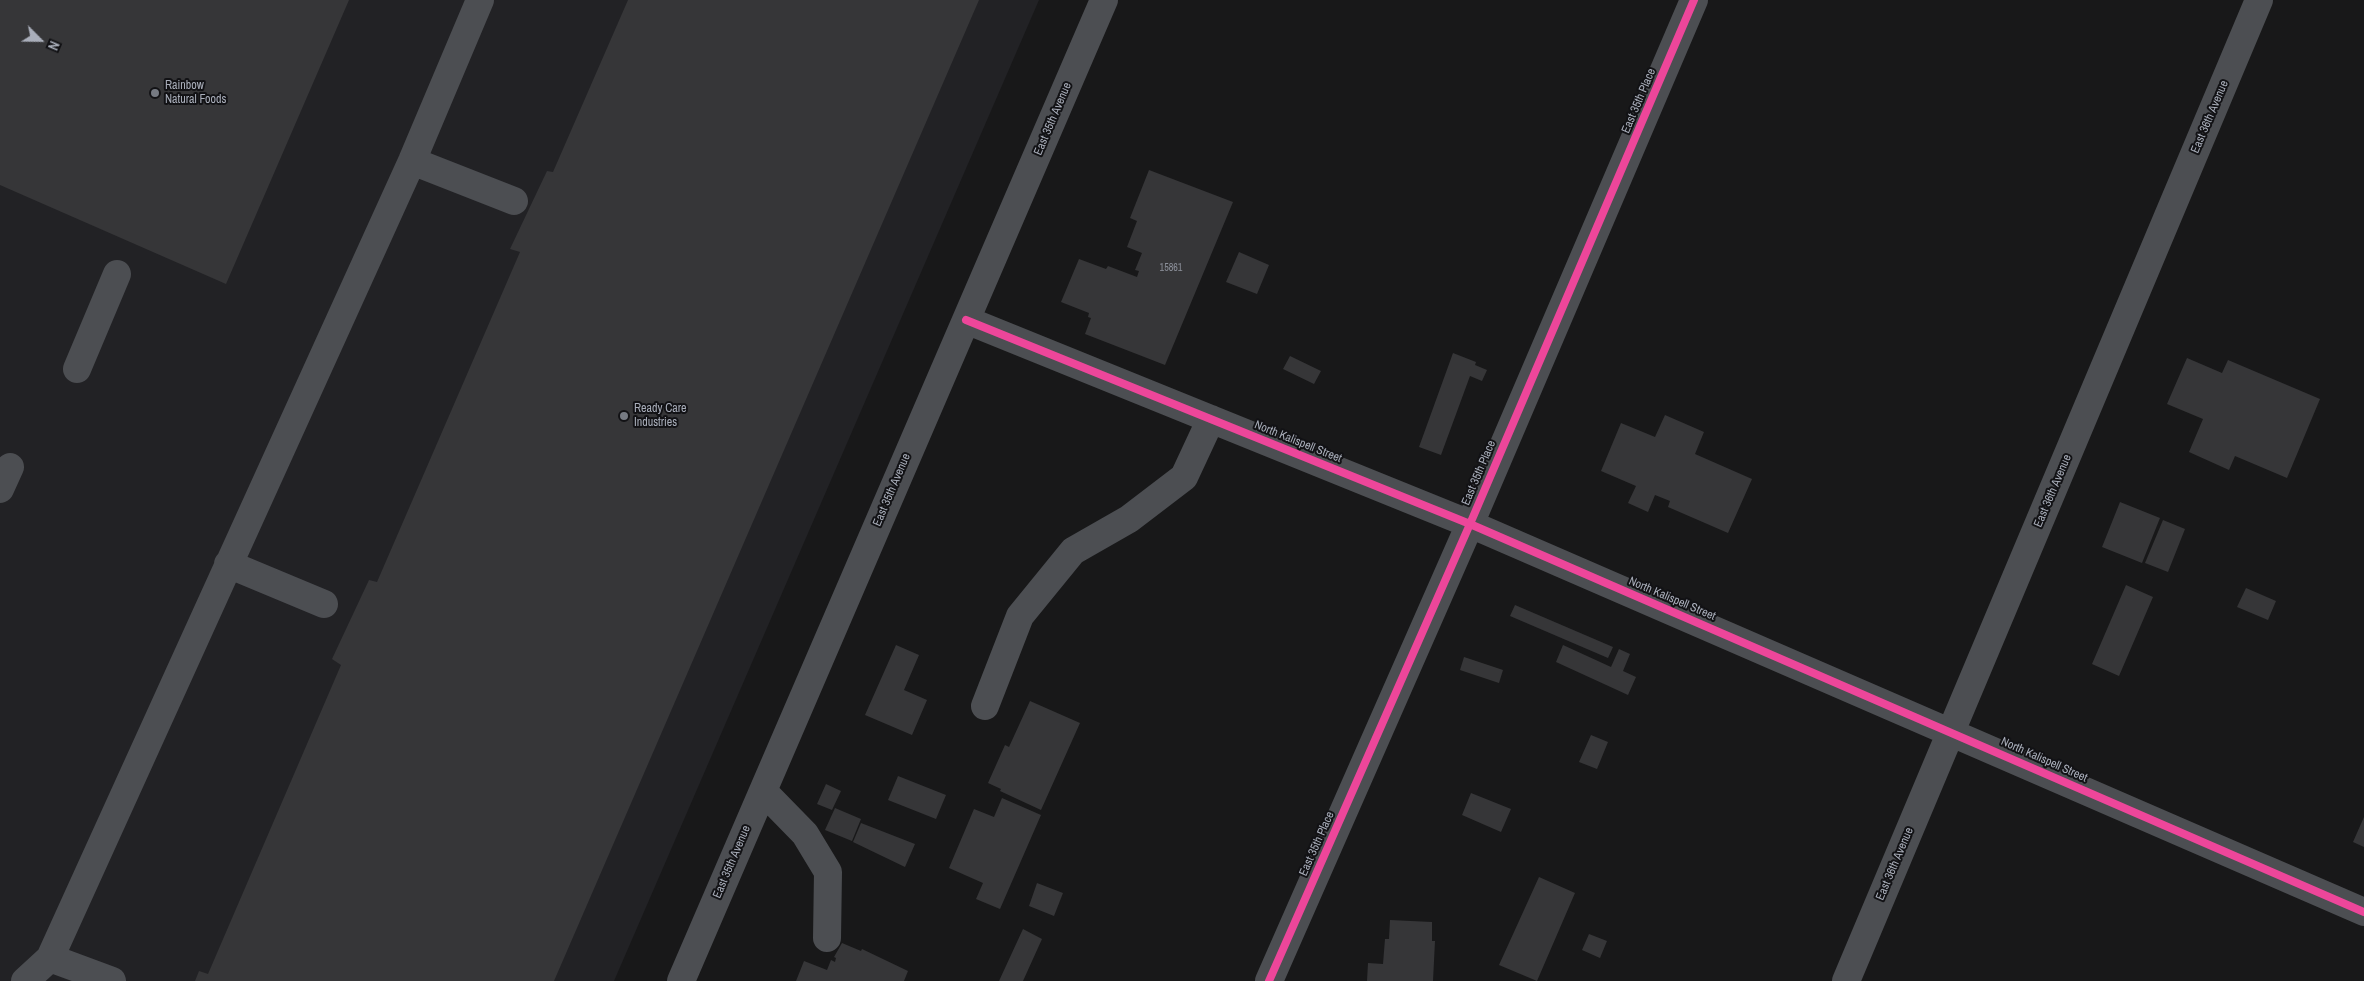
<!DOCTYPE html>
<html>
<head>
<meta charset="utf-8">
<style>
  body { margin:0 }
  #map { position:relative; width:2364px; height:981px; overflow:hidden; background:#181819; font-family:"Archivo Narrow",sans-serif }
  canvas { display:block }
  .north { position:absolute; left:15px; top:15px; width:50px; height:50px; -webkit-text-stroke:4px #121215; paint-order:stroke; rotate:113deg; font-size:14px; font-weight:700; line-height:20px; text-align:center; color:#a9aeba }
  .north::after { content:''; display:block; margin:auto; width:18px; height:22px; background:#a9aeba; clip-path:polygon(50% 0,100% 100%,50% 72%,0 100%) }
</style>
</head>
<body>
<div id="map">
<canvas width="2364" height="981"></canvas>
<div class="north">N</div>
</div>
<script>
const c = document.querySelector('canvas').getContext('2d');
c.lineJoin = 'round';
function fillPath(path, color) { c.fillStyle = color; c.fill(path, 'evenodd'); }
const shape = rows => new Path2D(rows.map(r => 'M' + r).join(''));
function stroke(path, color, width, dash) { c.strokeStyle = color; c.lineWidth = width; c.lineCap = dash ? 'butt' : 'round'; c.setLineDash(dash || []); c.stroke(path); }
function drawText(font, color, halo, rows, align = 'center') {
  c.font = font + ' "Archivo Narrow",sans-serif'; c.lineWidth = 4; c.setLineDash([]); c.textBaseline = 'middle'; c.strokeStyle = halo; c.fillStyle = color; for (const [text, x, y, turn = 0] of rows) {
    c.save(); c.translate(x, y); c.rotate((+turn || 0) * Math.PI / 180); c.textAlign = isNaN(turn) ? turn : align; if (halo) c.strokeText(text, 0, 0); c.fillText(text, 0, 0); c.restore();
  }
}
const built = shape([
  [0,0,1039,0,614,981,0,981]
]);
const building = shape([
  [0,0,349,0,226,284,0,185],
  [628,0,979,0,554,981,195,981,199,971,208,974,341,665,332,659,369,580,377,582,520,252,510,249,547,171,553,172],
  [1149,170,1233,202,1165,365,1085,334,1091,318,1088,317,1089,313,1061,302,1079,259,1106,269,1108,266,1137,277,1139,271,1135,270,1142,253,1127,247,1137,221,1130,218],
  [1239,252,1269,265,1257,294,1226,282],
  [1453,353,1476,362,1475,365,1487,370,1482,381,1470,376,1441,455,1419,447],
  [1290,356,1321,371,1314,384,1283,369],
  [2187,358,2222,373,2228,360,2320,399,2287,478,2235,456,2229,470,2189,452,2203,419,2167,404],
  [1665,415,1704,432,1695,454,1752,479,1728,533,1668,507,1670,501,1655,495,1648,512,1628,503,1636,486,1601,471,1621,423,1655,437],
  [2120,502,2160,518,2142,563,2102,547],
  [2163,520,2185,529,2168,572,2145,563],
  [2126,585,2153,597,2119,676,2092,664],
  [2246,588,2276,601,2268,620,2237,607],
  [1515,605,1613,647,1608,658,1510,616],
  [896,645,919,655,904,690,927,700,912,735,865,715],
  [1563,645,1611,667,1619,649,1630,654,1623,671,1636,677,1628,695,1556,662],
  [1464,657,1503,670,1499,683,1460,670],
  [1030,701,1080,723,1041,810,1000,791,1001,789,988,783,1005,745,1009,747],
  [1591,735,1608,742,1597,769,1579,762],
  [898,776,946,795,936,819,888,800],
  [826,784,841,791,832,810,817,804],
  [1471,793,1511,809,1501,832,1462,815],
  [1002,798,1041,815,1000,909,976,899,983,883,949,868,974,809,994,817],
  [835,808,861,819,852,841,825,830],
  [2364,817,2364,847,2353,842],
  [861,823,915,844,905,867,853,842],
  [1539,877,1575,893,1537,981,1499,965],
  [1037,883,1063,893,1054,916,1029,906],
  [1390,920,1432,922,1432,941,1435,941,1433,981,1367,981,1368,963,1383,964,1385,939,1389,939],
  [1023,929,1042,939,1023,981,999,981],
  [1589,934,1607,941,1600,958,1582,950],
  [842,943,861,951,862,949,908,971,904,981,796,981,804,961,827,970,831,960,835,962,836,958,834,957]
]);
const minor = shape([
  [412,161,514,201],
  [966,320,1470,524,2364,912],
  [77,369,117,274],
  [0,489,10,467],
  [228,564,324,604],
  [985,706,1020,616,1073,551,1129,519,1184,477,1211,419],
  [763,791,805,834,828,872,827,938],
  [50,958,112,981],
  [25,981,50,958,412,161,480,0],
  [681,981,1104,0],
  [1269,981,1470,524,1694,0],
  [1846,981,2259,0]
]);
const cycleway = shape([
  [966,320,1470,524,2364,912],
  [1269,981,1470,524,1694,0]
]);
const markers = [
  [155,93,5,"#767a82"],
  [624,416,5,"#767a82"]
];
const numberNames = [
  ["15861",1171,268]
];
const poiNames = [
  ["Rainbow",165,86],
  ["Natural Foods",165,100],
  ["Ready Care",634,409],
  ["Industries",634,423]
];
const streetNames = [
  ["East 35th Place",1639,101,-67],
  ["East 36th Avenue",2210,117,-67],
  ["East 35th Avenue",1053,119,-67],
  ["North Kalispell Street",1298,442,22],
  ["East 35th Place",1479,473,-67],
  ["East 35th Avenue",892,490,-67],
  ["East 36th Avenue",2053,491,-67],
  ["North Kalispell Street",1672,599,23],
  ["North Kalispell Street",2044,760,24],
  ["East 35th Place",1317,844,-66],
  ["East 35th Avenue",732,862,-67],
  ["East 36th Avenue",1895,864,-67]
];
fillPath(built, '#222225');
fillPath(building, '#363638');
stroke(minor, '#4c4e52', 28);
stroke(cycleway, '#ed469a', 8);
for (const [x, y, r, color] of markers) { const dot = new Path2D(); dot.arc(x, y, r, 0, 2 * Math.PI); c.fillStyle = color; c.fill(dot); stroke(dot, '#121215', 2); }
drawText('10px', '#8c909a', null, numberNames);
drawText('12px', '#a9aeba', '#121215', poiNames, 'left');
drawText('12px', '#a9aeba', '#121215', streetNames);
</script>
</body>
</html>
